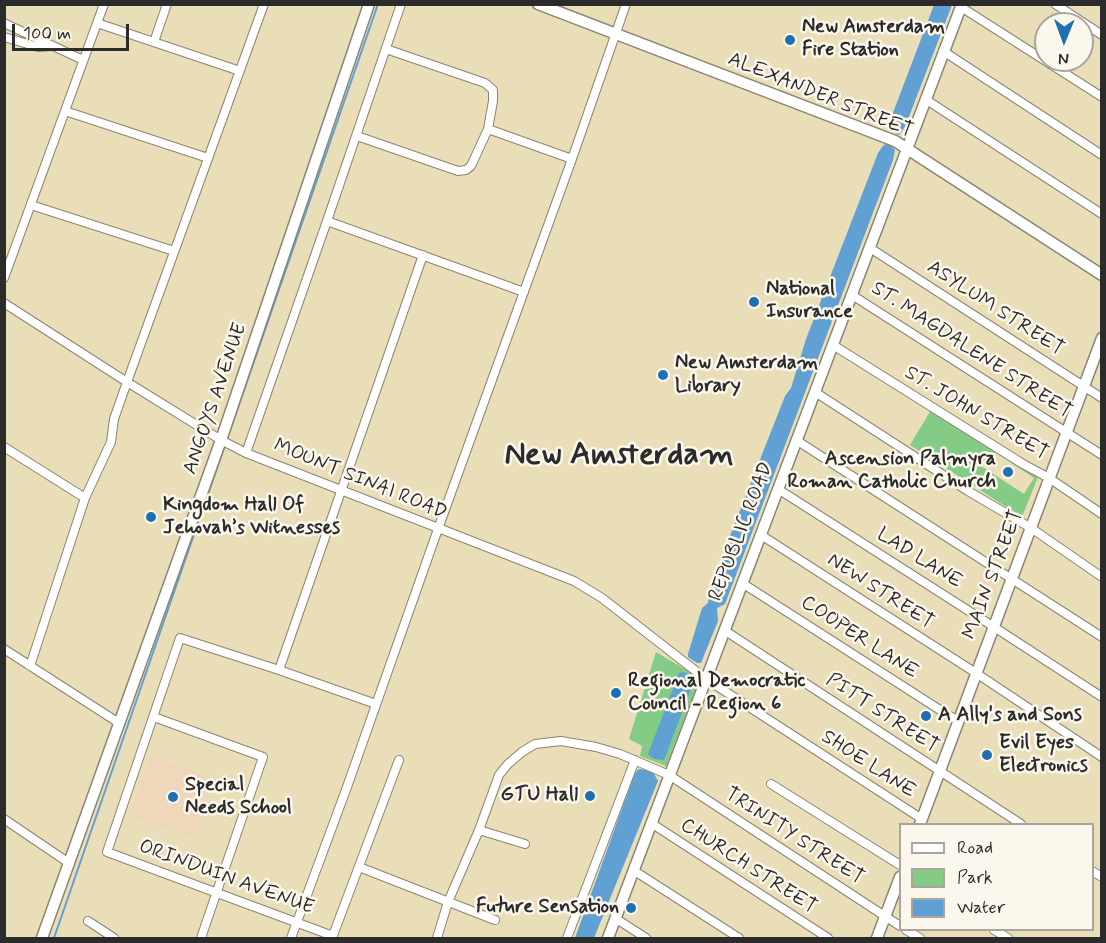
<!DOCTYPE html>
<html>
<head>
<meta charset="utf-8">
<style>
  body { margin:0 }
  #map { position:relative; width:1106px; height:943px; overflow:hidden; background:#eadeb9; font-family:Mynerve,sans-serif }
  canvas { display:block }
  .frame { position:absolute; inset:0; border:6px solid #2b2b2b; pointer-events:none }
  .legend { position:absolute; left:899px; top:823px; width:195px; height:108px; box-sizing:border-box; background:#fbf7ec; border:2px solid #a8a59f; margin:0; padding:8px 10px; list-style:none; font-size:18px; color:#2b2b2b }
  .legend li { display:flex; align-items:center; gap:12px; height:30px }
  .legend b { width:30px; border:2px solid #a8a59f }
  .north { position:absolute; left:1034px; top:12px; width:60px; height:60px; box-sizing:border-box; background:#fbf7ec; border:2px solid #a8a59f; border-radius:50%; rotate:181deg; font-size:16px; font-weight:700; line-height:24px; text-align:center; color:#2b2b2b }
  .north::after { content:''; display:block; margin:auto; width:21px; height:27px; background:#1f6fb2; clip-path:polygon(50% 0,100% 100%,50% 72%,0 100%) }
  .scale { position:absolute; left:12px; top:24px; width:117px; height:27px; box-sizing:border-box; border:3px solid #2b2b2b; border-top:0; padding-left:8px; font-size:18px; line-height:21px; white-space:nowrap; color:#2b2b2b; -webkit-text-stroke:4px #fbf7ec; paint-order:stroke }
</style>
</head>
<body>
<div id="map">
<canvas width="1106" height="943"></canvas>
<div class="frame"></div>
<ul class="legend">
<li><b style="height:8px;background:#fff"></b>Road</li>
<li><b style="height:16px;background:#84cb86"></b>Park</li>
<li><b style="height:16px;background:#61a0d3"></b>Water</li>
</ul>
<div class="north">N</div>
<div class="scale">100 m</div>
</div>
<script>
const c = document.querySelector('canvas').getContext('2d');
c.lineJoin = 'round';
function fillPath(path, color) { c.fillStyle = color; c.fill(path, 'evenodd'); }
const shape = rows => new Path2D(rows.map(r => 'M' + r).join(''));
function stroke(path, color, width, dash) { c.strokeStyle = color; c.lineWidth = width; c.lineCap = dash ? 'butt' : 'round'; c.setLineDash(dash || []); c.stroke(path); }
function drawText(font, color, halo, rows, align = 'center') {
  c.font = font + ' Mynerve,sans-serif'; c.lineWidth = 5; c.setLineDash([]); c.textBaseline = 'middle'; c.strokeStyle = halo; c.fillStyle = color; for (const [text, x, y, turn = 0] of rows) {
    c.save(); c.translate(x, y); c.rotate((+turn || 0) * Math.PI / 180); c.textAlign = isNaN(turn) ? turn : align; if (halo) c.strokeText(text, 0, 0); c.fillText(text, 0, 0); c.restore();
  }
}
const built = shape([
  [984,566,1001,574,993,592,976,584],
  [150,756,217,779,195,838,129,815]
]);
const green = shape([
  [931,410,1038,477,1022,517,910,445],
  [995,452,1034,478,1024,494,981,466,984,462,987,463],
  [656,652,700,678,666,766,640,756,642,746,629,739]
]);
const water = shape([
  [934,5,952,5,905,127,899,135,893,132,890,127,891,118],
  [885,144,891,146,895,150,893,160,725,604,717,608,718,621,701,663,697,663,688,657,688,654,702,608,708,603,709,594,728,541,785,396,791,388,806,339,878,153,882,147],
  [683,672,689,674,693,680,691,689,664,760,654,759,648,754,679,673],
  [639,769,648,770,653,772,658,781,594,938,575,938,635,773]
]);
const stream = shape([
  [54,938,378,4]
]);
const minor = shape([
  [1055,4,1102,35],
  [961,7,1102,97],
  [4,23,83,60],
  [97,23,240,71],
  [4,37,38,47,51,46],
  [154,42,167,4],
  [943,51,1102,155],
  [925,99,1102,214],
  [65,111,208,158],
  [488,129,572,159],
  [357,136,458,171,466,170,471,166,488,129,493,101,493,90,485,83,386,49],
  [31,205,174,251],
  [327,221,524,292],
  [870,248,1102,398],
  [4,278,104,4],
  [852,295,1102,455],
  [4,303,127,382,221,440,246,453,574,581,602,598,706,679,922,819],
  [833,345,1023,464,1049,478,1102,514],
  [815,392,968,491,1031,528,1102,577],
  [796,440,1102,637],
  [4,447,85,498],
  [246,453,327,221,401,4],
  [778,489,994,627,1102,697],
  [761,535,976,673,1102,757],
  [742,583,951,717,959,720],
  [724,630,1021,824],
  [4,649,119,723],
  [30,666,85,498,111,442,114,419,127,382,264,4],
  [279,670,423,255],
  [154,717,263,757,201,938],
  [771,784,900,865],
  [4,819,69,863],
  [651,823,828,938],
  [479,830,525,844],
  [359,867,495,920],
  [633,870,739,938],
  [1092,871,1102,877],
  [615,918,646,938],
  [88,921,114,938],
  [906,930,920,938],
  [994,930,1008,938],
  [333,936,107,852,180,638,279,670,376,704],
  [291,938,347,787,438,529,572,159,626,4],
  [332,938,399,760],
  [437,938,448,902,479,830,499,775,508,764,522,752,535,744,561,741,596,747,620,754,669,775,900,926],
  [567,938,635,760]
]);
const tertiary = shape([
  [538,4,895,141,1102,275],
  [920,824,1102,338],
  [42,938,221,440,369,4],
  [608,938,962,4],
  [877,938,900,877]
]);
const markers = [
  [790,40,6,"#1f6fb2"],
  [754,302,6,"#1f6fb2"],
  [663,375,6,"#1f6fb2"],
  [1008,472,6,"#1f6fb2"],
  [151,517,6,"#1f6fb2"],
  [616,693,6,"#1f6fb2"],
  [926,716,6,"#1f6fb2"],
  [987,755,6,"#1f6fb2"],
  [590,796,6,"#1f6fb2"],
  [173,797,6,"#1f6fb2"],
  [631,908,6,"#1f6fb2"]
];
const poiNames = [
  ["New Amsterdam",802,28],
  ["Fire Station",802,51],
  ["National",766,290],
  ["Insurance",766,313],
  ["New Amsterdam",675,364],
  ["Library",675,387],
  ["Ascension Palmyra",996,460,"right"],
  ["Roman Catholic Church",996,483,"right"],
  ["Kingdom Hall Of",163,506],
  ["Jehovah’s Witnesses",163,529],
  ["Regional Democratic",628,682],
  ["Council - Region 6",628,705],
  ["A Ally's and Sons",938,716],
  ["Evil Eyes",999,744],
  ["Electronics",999,767],
  ["Special",185,786],
  ["Needs School",185,809],
  ["GTU Hall",578,796,"right"],
  ["Future Sensation",619,908,"right"]
];
const streetNames = [
  ["ALEXANDER STREET",820,96,22],
  ["ASYLUM STREET",995,309,33],
  ["ST. MAGDALENE STREET",971,351,33],
  ["ANGOYS AVENUE",216,399,-71],
  ["ST. JOHN STREET",976,414,31],
  ["MOUNT SINAI ROAD",360,480,22],
  ["REPUBLIC ROAD",742,532,-69],
  ["LAD LANE",919,559,32],
  ["MAIN STREET",994,575,-69],
  ["NEW STREET",880,592,33],
  ["COOPER LANE",859,638,33],
  ["PITT STREET",882,714,33],
  ["SHOE LANE",868,765,33],
  ["TRINITY STREET",794,837,33],
  ["CHURCH STREET",748,867,33],
  ["ORINDUIN AVENUE",226,878,20]
];
const townNames = [
  ["New Amsterdam",619,456]
];
fillPath(built, '#eed7bb');
fillPath(green, '#84cb86');
fillPath(water, '#61a0d3');
stroke(stream, '#61a0d3', 2);
stroke(minor, '#8a8472', 10);
stroke(tertiary, '#8a8472', 13);
stroke(minor, '#fff', 8);
stroke(tertiary, '#fff', 10);
for (const [x, y, r, color] of markers) { const dot = new Path2D(); dot.arc(x, y, r, 0, 2 * Math.PI); c.fillStyle = color; c.fill(dot); stroke(dot, '#fbf7ec', 2); }
drawText('bold 20px', '#2b2b2b', '#fbf7ec', poiNames, 'left');
drawText('20px', '#2b2b2b', '#fbf7ec', streetNames);
drawText('bold 32px', '#2b2b2b', '#fbf7ec', townNames);
</script>
</body>
</html>
